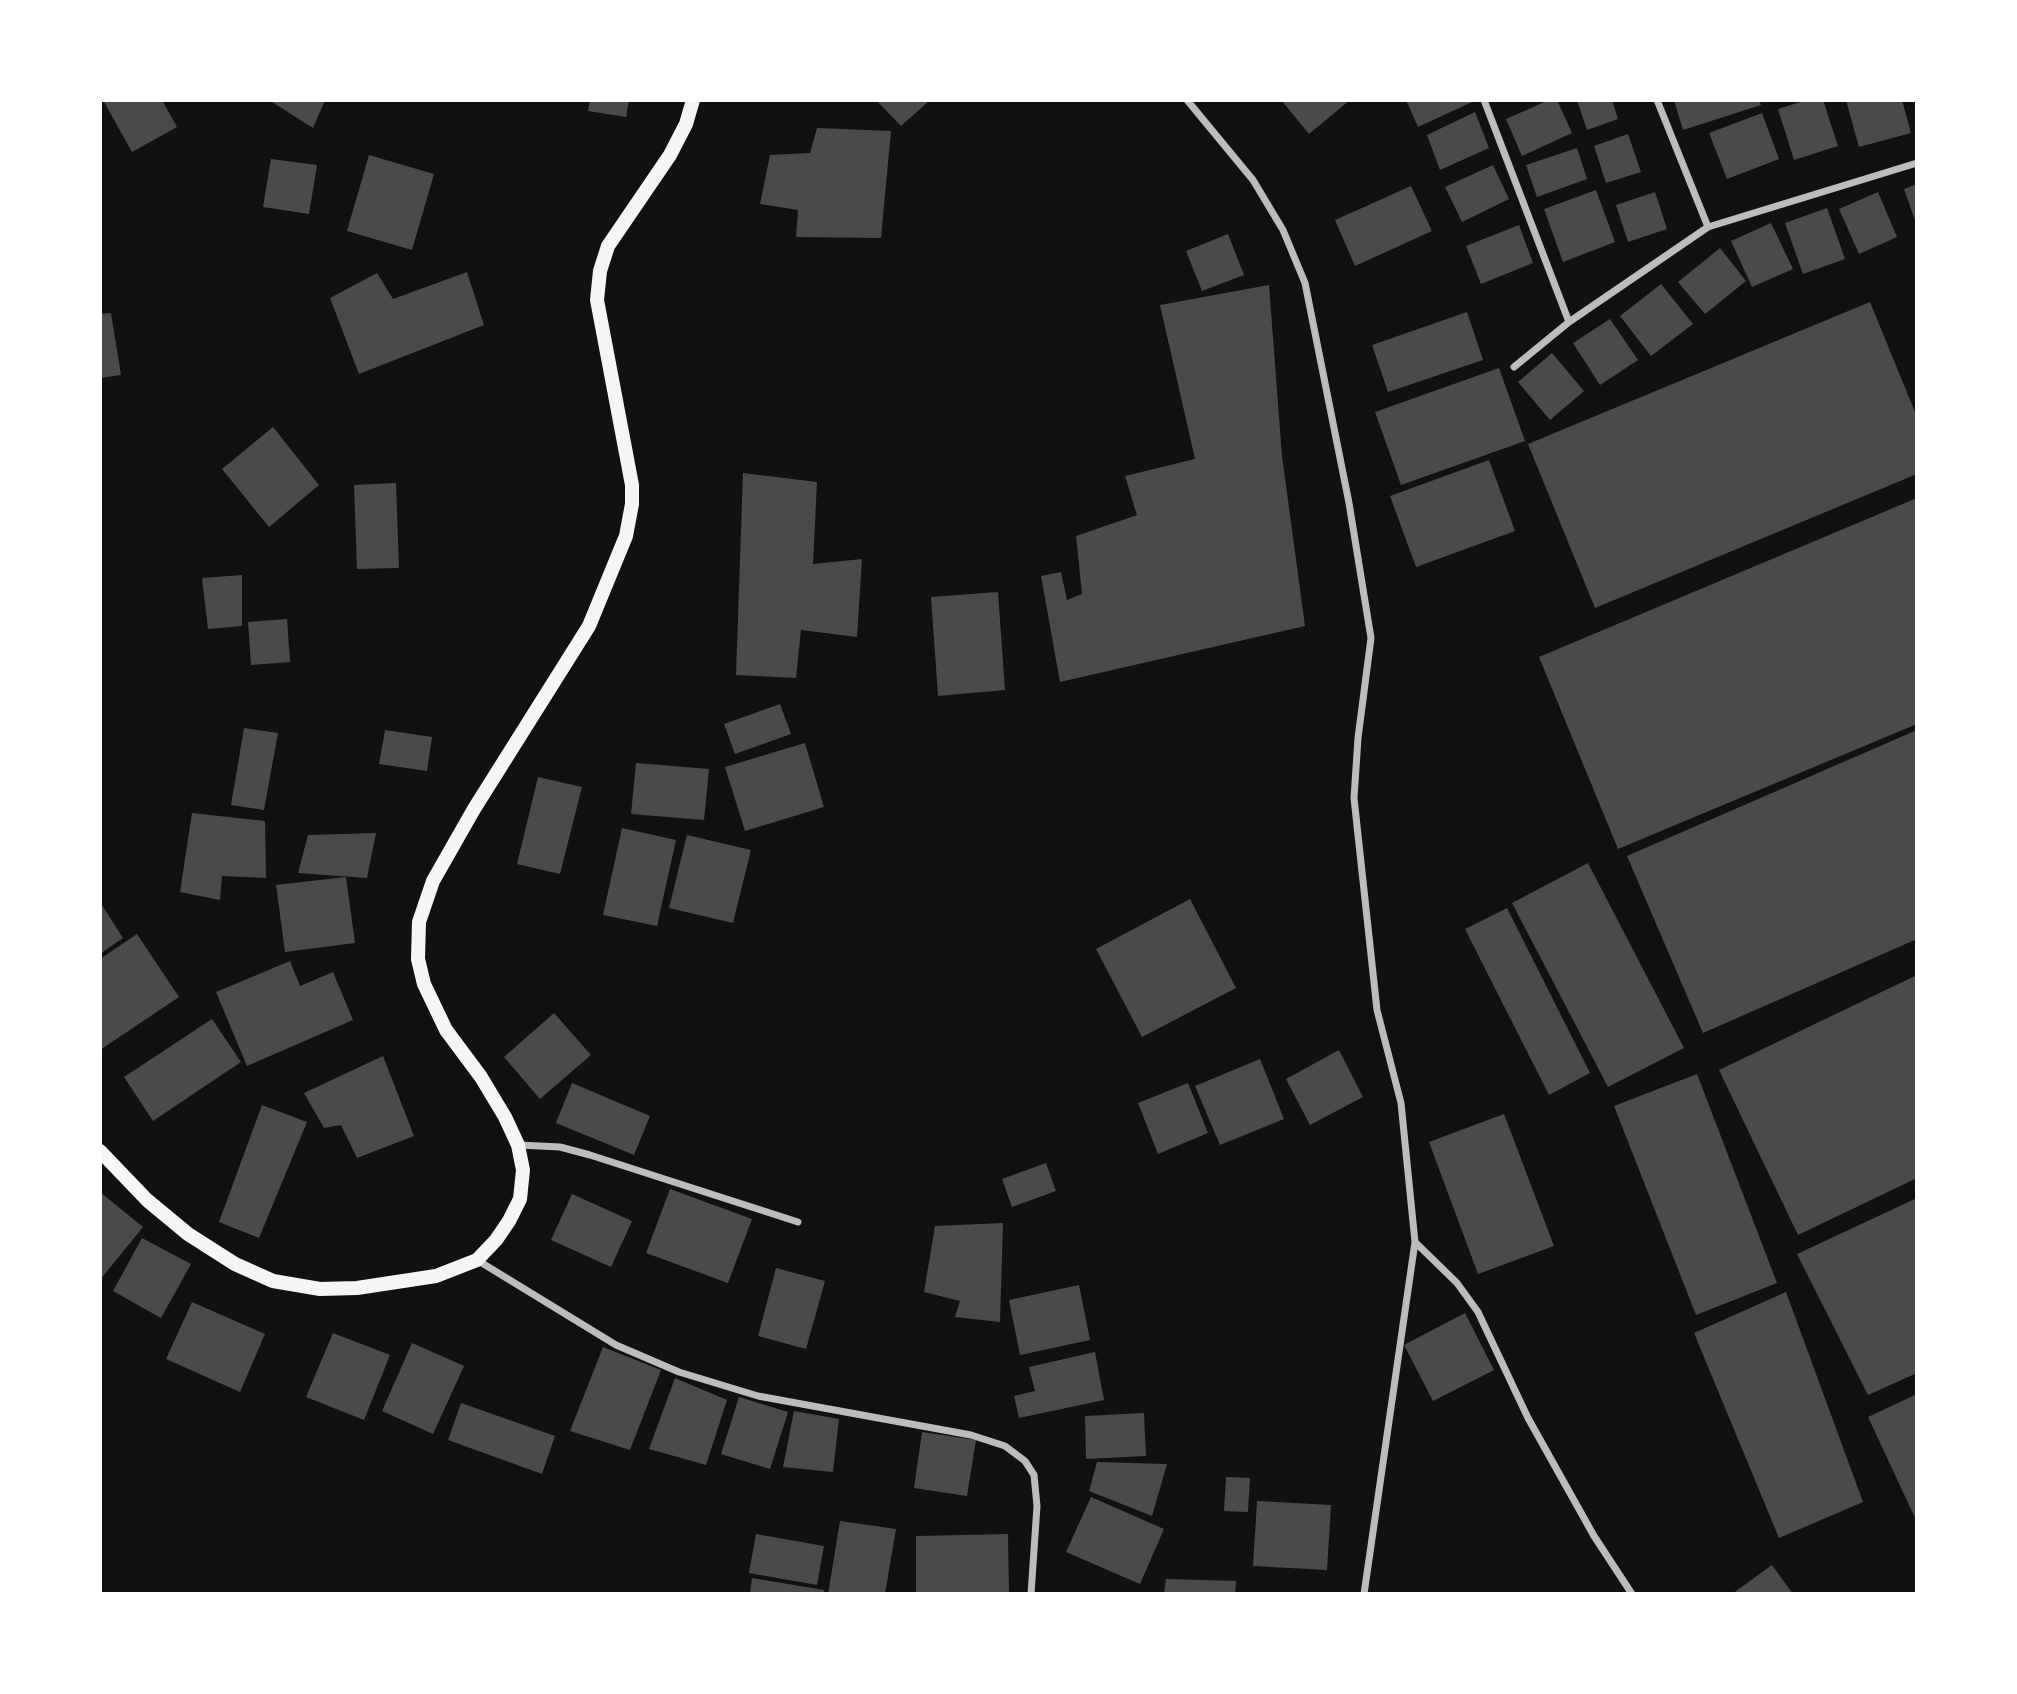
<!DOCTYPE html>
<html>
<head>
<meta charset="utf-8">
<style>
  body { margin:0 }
  #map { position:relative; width:2017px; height:1694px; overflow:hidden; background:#111; font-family:Bitter,serif }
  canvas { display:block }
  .frame { position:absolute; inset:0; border:102px solid #fff; pointer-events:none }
</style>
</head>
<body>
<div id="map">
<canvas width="2017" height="1694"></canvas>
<div class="frame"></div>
</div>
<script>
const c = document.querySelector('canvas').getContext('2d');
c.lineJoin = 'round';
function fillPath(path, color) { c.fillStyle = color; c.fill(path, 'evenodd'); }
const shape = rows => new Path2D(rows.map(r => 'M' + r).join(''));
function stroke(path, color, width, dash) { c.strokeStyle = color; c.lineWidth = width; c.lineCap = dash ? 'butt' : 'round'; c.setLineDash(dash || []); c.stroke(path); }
const building = shape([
  [103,100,162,100,177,127,132,152],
  [274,100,325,100,313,128,272,102],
  [590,100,629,100,626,117,588,111],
  [876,100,930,100,901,126],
  [1284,100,1350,100,1309,134,1282,101],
  [1406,100,1471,100,1472,102,1418,127],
  [1549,100,1557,100,1572,133,1522,156,1506,119],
  [1577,100,1612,100,1618,119,1587,130],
  [1674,100,1759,100,1761,105,1683,130],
  [1807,100,1823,100,1838,146,1794,160,1778,109],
  [1846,100,1902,100,1911,133,1859,147],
  [1475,112,1489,148,1440,170,1427,135],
  [1762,113,1779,159,1727,179,1709,133],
  [817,128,891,131,881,238,796,237,798,210,760,204,770,155,810,153],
  [1628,134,1641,172,1606,183,1594,146],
  [1577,148,1587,179,1537,197,1526,165],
  [369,155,434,174,412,250,347,231],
  [271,159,317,165,309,214,263,207],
  [1493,165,1509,199,1462,222,1445,187],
  [1917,184,1917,226,1904,189],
  [1411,186,1432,231,1355,266,1335,220],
  [1596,190,1615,242,1563,262,1544,209],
  [1655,192,1667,229,1628,242,1616,205],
  [1878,192,1897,237,1859,254,1839,209],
  [1827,208,1845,259,1803,274,1785,223],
  [1771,223,1793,269,1752,287,1731,241],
  [1519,225,1533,263,1481,284,1466,246],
  [1228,234,1244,275,1202,291,1186,251],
  [1720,248,1746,281,1705,314,1678,282],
  [467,272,484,325,359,374,330,298,377,273,393,299],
  [1661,284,1693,324,1651,356,1620,316],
  [1269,285,1282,456,1305,626,1060,682,1041,576,1061,572,1067,600,1082,594,1076,536,1137,515,1125,476,1195,459,1160,305],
  [1870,302,1917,417,1917,474,1595,608,1528,444],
  [1467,312,1483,360,1388,392,1372,345],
  [111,313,121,375,100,378,100,314],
  [1610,319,1638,360,1600,385,1573,343],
  [1552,353,1584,391,1550,420,1518,382],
  [1499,368,1525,441,1401,485,1375,412],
  [273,427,319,485,269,527,222,469],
  [1489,460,1515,531,1416,567,1390,496],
  [743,473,817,482,813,564,862,559,857,637,801,630,796,678,736,675],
  [396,483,399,568,357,569,354,485],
  [1917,498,1917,724,1618,849,1539,657],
  [242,575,242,626,208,629,202,578],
  [998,592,1005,690,938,696,931,597],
  [287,619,290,662,251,665,248,622],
  [780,704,791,734,735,754,724,724],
  [244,728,278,733,264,810,231,805],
  [385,730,432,737,427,771,379,764],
  [1917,730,1917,939,1703,1033,1627,856],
  [805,743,824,807,745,831,725,767],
  [636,763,709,769,704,820,631,814],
  [538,777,582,787,560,874,517,864],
  [192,813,265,821,266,878,222,876,220,900,180,892],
  [622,828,676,840,657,926,603,915],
  [376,833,367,878,298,873,308,835],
  [687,835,751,850,733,923,669,908],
  [1588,863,1684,1048,1608,1087,1512,903],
  [346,877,355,943,285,952,276,885],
  [1190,899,1236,988,1142,1037,1096,949],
  [100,902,123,938,100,954],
  [1507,908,1590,1073,1549,1095,1465,929],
  [137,934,179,997,100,1050,100,959],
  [290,961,300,986,333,972,353,1020,247,1066,216,992],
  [1917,975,1917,1178,1798,1235,1719,1070],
  [554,1013,591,1055,540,1099,504,1057],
  [212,1019,241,1062,153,1121,124,1077],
  [1339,1050,1363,1097,1310,1125,1286,1079],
  [383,1056,414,1136,357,1158,341,1125,324,1128,304,1093],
  [1260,1059,1284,1119,1220,1145,1195,1086],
  [1697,1074,1777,1283,1696,1315,1614,1106],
  [572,1083,650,1116,634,1155,556,1123],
  [1188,1083,1208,1133,1158,1154,1138,1103],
  [262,1105,307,1122,259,1238,219,1222],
  [1504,1114,1554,1246,1478,1274,1429,1142],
  [1046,1163,1056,1191,1012,1207,1002,1179],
  [670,1189,752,1219,728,1283,646,1253],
  [100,1192,143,1227,100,1280],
  [572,1194,632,1221,611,1267,551,1240],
  [1917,1198,1917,1373,1868,1395,1797,1254],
  [1003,1223,1000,1322,955,1317,960,1301,924,1292,935,1226],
  [142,1238,191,1264,161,1318,113,1291],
  [776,1268,825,1281,806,1349,758,1336],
  [1079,1285,1090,1340,1020,1355,1009,1300],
  [1786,1292,1863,1502,1779,1538,1694,1333],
  [192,1302,265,1334,240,1392,166,1359],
  [1465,1313,1494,1370,1433,1401,1404,1345],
  [333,1333,390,1355,364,1420,306,1397],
  [412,1343,464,1366,433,1434,382,1411],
  [603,1347,661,1370,630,1450,570,1431],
  [1095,1352,1104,1400,1019,1418,1014,1396,1035,1391,1029,1367],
  [675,1378,727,1400,706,1465,649,1449],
  [1917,1394,1917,1522,1868,1417],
  [739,1397,788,1412,770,1469,721,1454],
  [461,1403,555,1436,542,1474,448,1440],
  [794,1411,839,1419,833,1472,783,1467],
  [1144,1413,1146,1456,1086,1459,1085,1416],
  [922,1432,976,1440,967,1496,914,1488],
  [1097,1462,1167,1464,1152,1516,1089,1491],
  [1226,1477,1250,1478,1248,1512,1224,1511],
  [1091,1497,1164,1529,1140,1584,1066,1552],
  [1257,1501,1331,1505,1327,1570,1253,1566],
  [840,1521,896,1529,885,1594,828,1594],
  [756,1534,824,1546,817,1585,749,1573],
  [1008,1534,1009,1592,916,1594,916,1536],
  [1772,1565,1793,1594,1732,1594],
  [752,1578,824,1590,824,1594,750,1594],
  [1166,1579,1236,1581,1235,1594,1164,1594]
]);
const minor = shape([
  [1187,100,1253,180,1283,230,1305,283,1349,503,1371,638,1358,738,1354,798,1377,1010,1401,1103,1415,1242,1364,1594],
  [1484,100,1569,322],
  [1657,100,1708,227],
  [1514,367,1569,322,1708,227,1917,163],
  [519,1145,560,1147,590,1155,798,1222],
  [1415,1242,1457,1283,1478,1312,1528,1418,1594,1536,1632,1594],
  [477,1260,616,1345,679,1372,758,1396,971,1435,1005,1446,1025,1461,1034,1475,1037,1506,1031,1594]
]);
const secondary = shape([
  [100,1151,147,1200,188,1234,235,1264,273,1281,320,1289,357,1288,436,1276,477,1260,496,1240,509,1221,520,1199,523,1170,518,1145,505,1117,481,1077,446,1030,424,984,418,959,419,922,433,881,474,809,589,626,626,536,632,504,632,485,597,300,600,271,608,246,670,155,686,124,693,100]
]);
fillPath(building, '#4a4a4a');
stroke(minor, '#bcbcbc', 7);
stroke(secondary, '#f5f5f5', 14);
</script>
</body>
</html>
